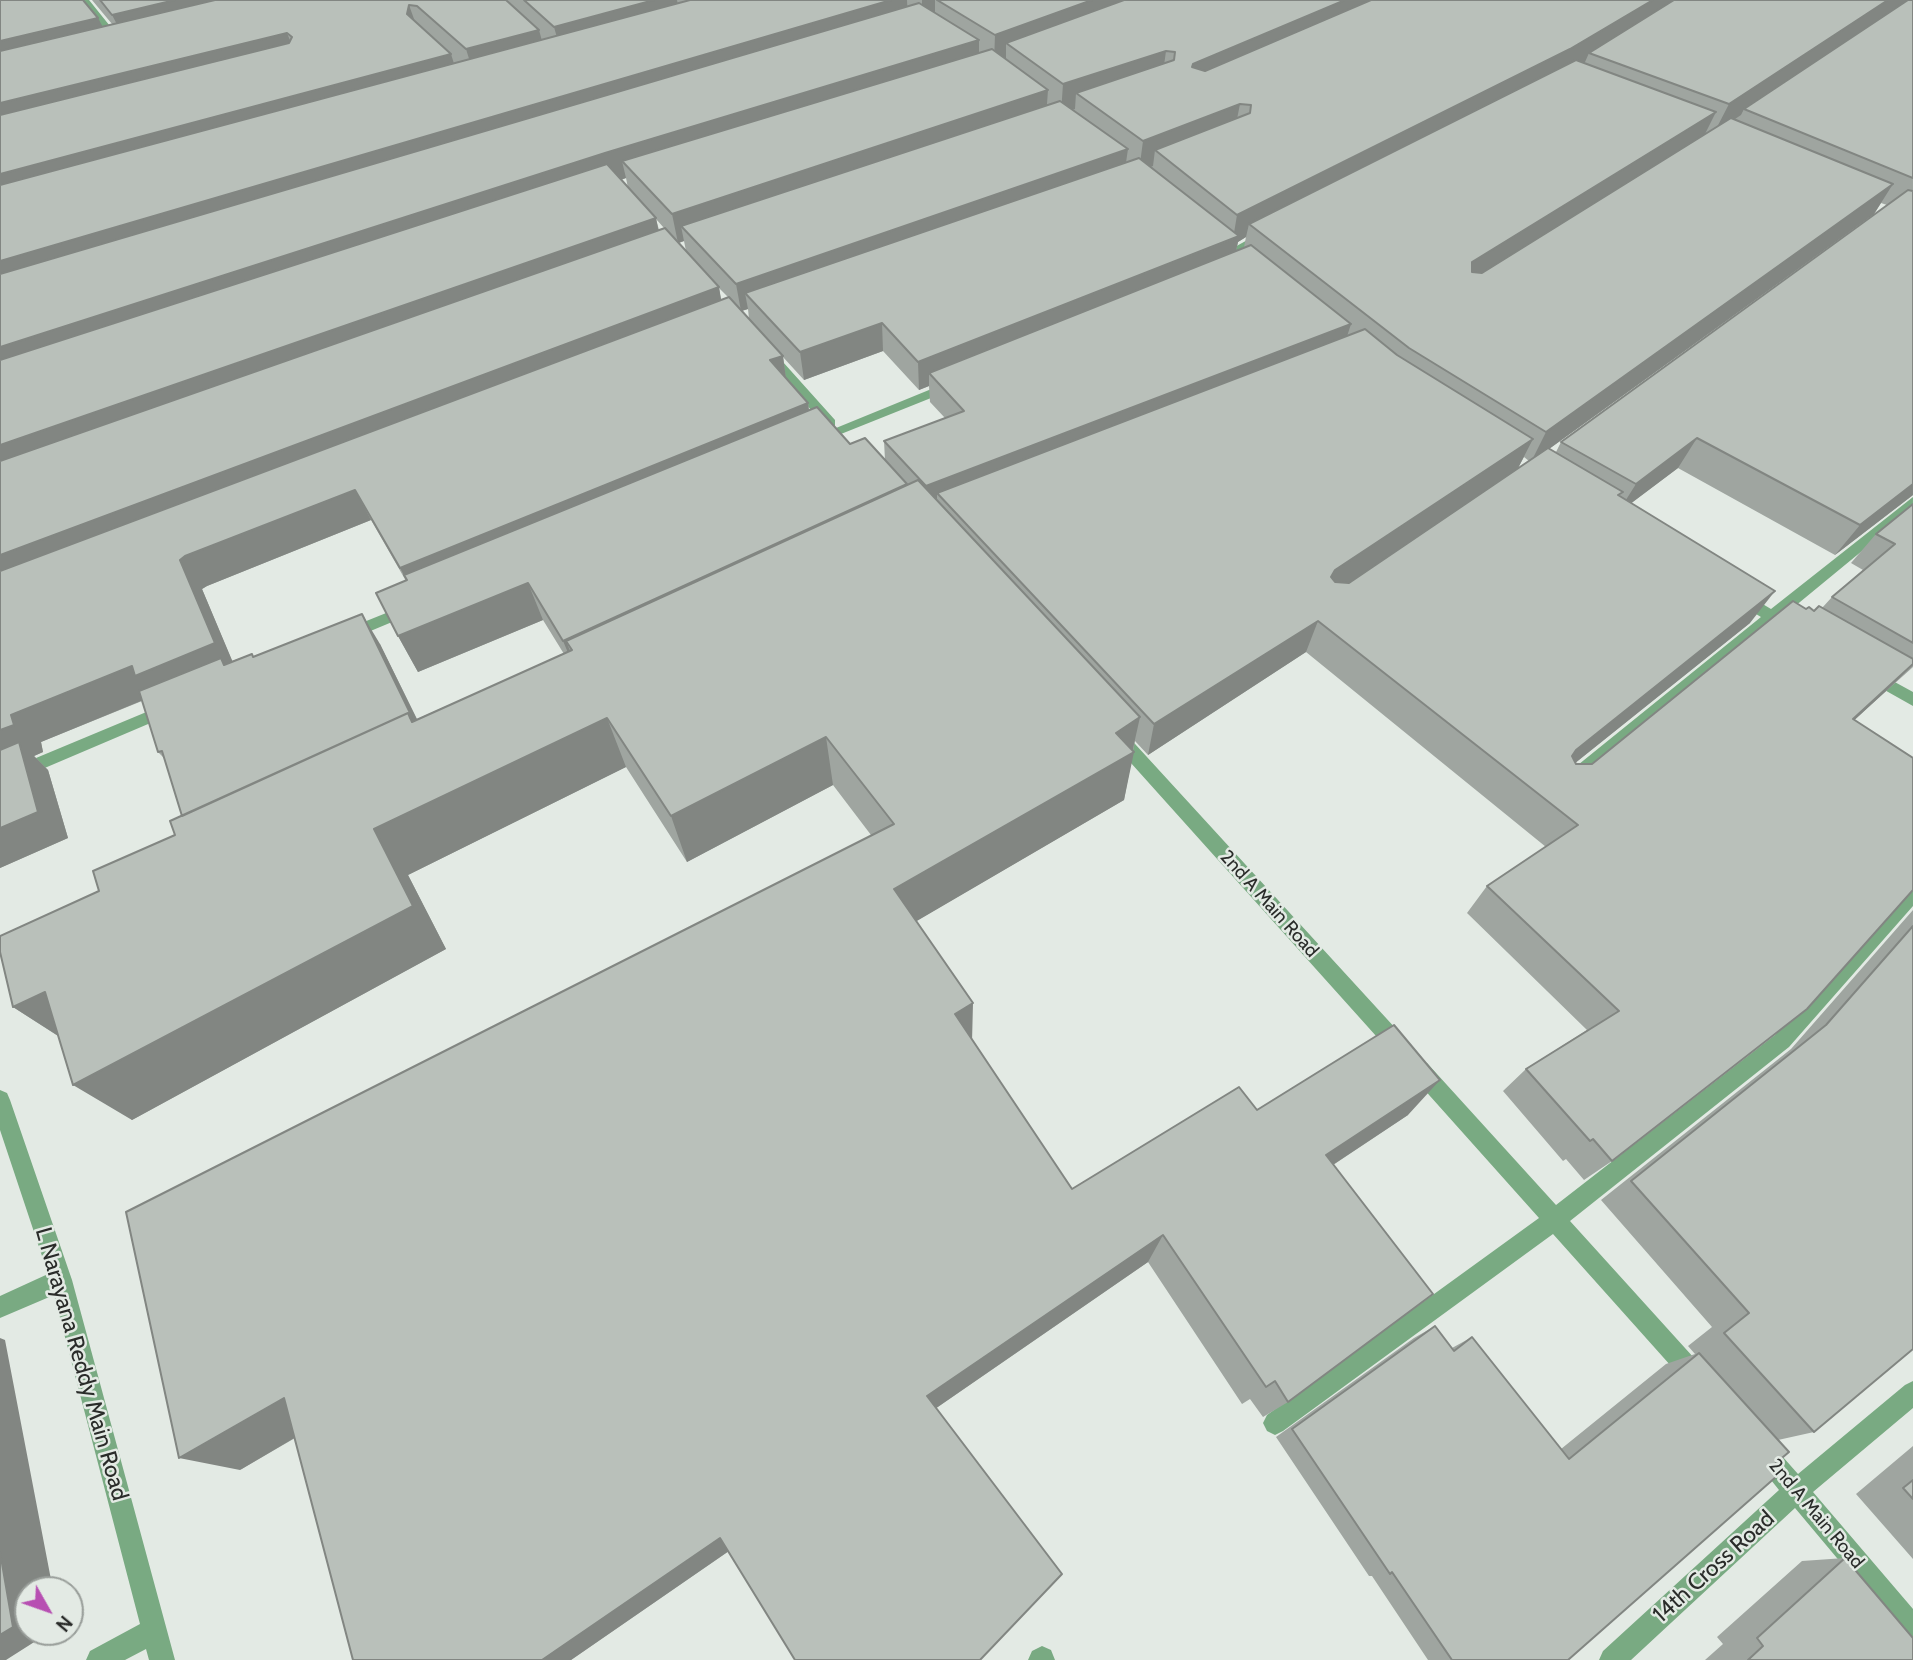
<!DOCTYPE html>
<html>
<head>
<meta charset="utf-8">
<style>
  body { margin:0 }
  #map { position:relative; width:1913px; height:1660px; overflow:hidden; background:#e3eae4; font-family:Cabin,sans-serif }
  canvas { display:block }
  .north { position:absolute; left:14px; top:1576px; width:70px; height:70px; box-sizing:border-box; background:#e3eae4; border:2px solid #999e9a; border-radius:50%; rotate:130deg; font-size:19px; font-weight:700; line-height:28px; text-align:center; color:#2a2c2a }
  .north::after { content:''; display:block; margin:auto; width:24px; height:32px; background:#b74fb2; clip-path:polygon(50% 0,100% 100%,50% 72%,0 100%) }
</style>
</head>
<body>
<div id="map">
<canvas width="1913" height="1660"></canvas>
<div class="north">N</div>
</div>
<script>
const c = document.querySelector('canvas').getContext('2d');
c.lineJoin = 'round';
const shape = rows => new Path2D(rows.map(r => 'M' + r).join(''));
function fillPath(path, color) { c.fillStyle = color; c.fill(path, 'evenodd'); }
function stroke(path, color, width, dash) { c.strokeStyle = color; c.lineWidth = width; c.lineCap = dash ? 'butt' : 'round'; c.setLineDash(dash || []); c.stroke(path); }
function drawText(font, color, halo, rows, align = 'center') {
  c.font = font + ' Cabin,sans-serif'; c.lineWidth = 5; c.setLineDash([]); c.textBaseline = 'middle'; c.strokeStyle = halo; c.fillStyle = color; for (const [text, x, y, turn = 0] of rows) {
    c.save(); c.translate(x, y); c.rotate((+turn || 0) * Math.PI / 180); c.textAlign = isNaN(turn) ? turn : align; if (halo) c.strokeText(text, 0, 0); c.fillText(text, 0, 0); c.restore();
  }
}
const minor = shape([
  [79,0,89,0,122,41,122,45,116,45,79,0],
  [1260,233,1270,235,1234,255,1224,253,1260,233],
  [770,351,774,352,835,420,835,426,825,426,766,358,766,352,770,351],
  [951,381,956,382,956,388,826,440,821,441,814,437,951,381],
  [1913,497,1913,509,1783,616,1797,625,1800,629,1797,633,1787,633,1773,625,1580,783,1568,783,1566,778,1568,773,1761,617,1736,602,1733,598,1736,594,1746,594,1771,609,1913,497],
  [411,603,416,604,419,608,416,612,349,640,341,634,344,630,411,603],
  [1871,669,1913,692,1913,706,1865,679,1863,675,1871,669],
  [168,703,176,709,174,713,0,787,0,773,168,703],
  [1119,732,1125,733,1408,1042,1411,1049,1408,1056,1401,1058,1394,1056,1113,743,1111,738,1113,733,1119,732],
  [1913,885,1913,906,1789,1047,1570,1221,1704,1369,1708,1377,1704,1385,1696,1389,1688,1385,1553,1234,1283,1431,1275,1435,1267,1431,1263,1423,1267,1415,1539,1218,1413,1077,1410,1070,1413,1063,1420,1061,1427,1063,1556,1205,1775,1035,1907,887,1913,885],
  [0,1090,7,1093,10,1100,72,1280,175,1660,149,1660,146,1649,125,1660,86,1660,90,1651,140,1624,54,1295,0,1318,0,1296,48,1274,0,1130,0,1090],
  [1913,1381,1913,1408,1813,1492,1913,1609,1913,1642,1904,1638,1795,1508,1631,1660,1599,1660,1603,1651,1779,1490,1751,1455,1747,1447,1751,1439,1759,1435,1767,1439,1798,1474,1905,1385,1913,1381],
  [1042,1646,1051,1650,1055,1660,1028,1660,1032,1651,1042,1646]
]);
const wall = shape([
  [0,0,103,27,112,24,92,0,1913,0,1913,495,1835,555,1678,468,1631,503,1750,623,1575,763,1592,764,1806,609,1814,611,1822,608,1832,597,1863,570,1851,563,1876,534,1913,504,1913,667,1854,720,1612,1161,1584,1180,1566,1159,1563,1161,1503,1091,1526,1069,1587,1030,1467,913,1487,886,1546,847,1306,652,1148,755,1135,741,1124,800,916,921,972,1039,1072,1189,1257,1110,1408,1115,1333,1165,1288,1402,1263,1417,1250,1399,1242,1404,1148,1262,571,1660,295,1438,240,1470,871,835,833,785,687,862,626,767,408,875,446,949,132,1120,58,1036,13,1007,99,891,175,835,182,816,164,758,158,752,142,701,41,742,43,752,34,756,48,770,68,838,0,868],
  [626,178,628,188,621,180],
  [1881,203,1887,205,1561,442,1556,452,1549,449,1874,214],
  [656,219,664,228,659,230],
  [1246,237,1244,247,1236,251,1238,242],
  [684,241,686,251,679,243],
  [719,288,728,297,721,300],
  [748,309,749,319,742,311],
  [883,351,919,390,929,386,930,402,945,418,884,441,885,460,850,444,809,411,808,403,786,379,783,357,804,380],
  [1524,457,1529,461,1518,468],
  [371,520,406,581,398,636,418,672,543,620,564,654,417,719,380,644,254,657,252,654,232,661,202,589,207,586],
  [1913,910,1913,1349,1814,1432,1778,1440,1770,1468,1568,1660,1428,1660,1372,1576,1369,1576,1276,1437,1414,1338,1435,1326,1452,1348,1472,1337,1561,1449,1666,1364,1695,1354,1688,1346,1712,1327,1601,1200,1791,1049],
  [1913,1446,1913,1559,1856,1494],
  [1845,1558,1913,1660,1705,1660,1723,1644,1717,1637,1802,1561]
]);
const shadedWall = shape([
  [175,0,256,0,127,43,112,15],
  [652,0,677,0,681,22,562,55,554,27],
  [891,0,907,0,908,23,0,297,0,261],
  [922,0,935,0,935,15,922,19],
  [1092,0,1166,0,1006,43,1006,59,994,63,995,35],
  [1345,0,1402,0,1188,96,1193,64],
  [1653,0,1687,0,1589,53,1585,62,1559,78,1249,224,1246,237,1238,242,1233,264,929,373,929,386,919,390,918,362,1233,239,1237,215],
  [1888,0,1913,0,1744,109,1741,115,1714,133,1729,104],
  [409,5,419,33,407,14],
  [98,18,113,46,0,73,0,41],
  [539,30,547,59,475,78,466,49],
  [287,33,299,62,0,137,0,103],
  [979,40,979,68,622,161,626,178,0,385,0,347,605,153],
  [1166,51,1162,80,1076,93,1075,109,1061,113,1063,84],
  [451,54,460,83,0,209,0,174],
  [1048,90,1046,118,681,226,684,241,678,243,672,214],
  [1240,104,1234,134,1155,150,1153,166,1139,171,1143,141],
  [1716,112,1701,142,1461,292,1472,262],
  [1128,149,1124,176,745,293,748,309,741,311,736,284],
  [1893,184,1874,214,1531,462,1546,432],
  [656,218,662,248,0,484,0,445],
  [719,287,724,317,0,595,0,555],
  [882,323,883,351,804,380,800,352],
  [1351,324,1342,352,937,493,937,510,927,514,926,486],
  [783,356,787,386,770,360],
  [808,403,812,433,416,598,400,568],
  [1697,438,1678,468,1617,514,1636,484],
  [1533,439,1516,472,1319,609,1331,577,1335,570],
  [907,484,909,521,572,650,566,641,580,675,578,676,563,641],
  [1913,484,1913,495,1835,555,1860,525],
  [355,490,371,520,207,586,202,589,237,672,153,696,41,742,43,752,34,756,48,770,68,838,0,868,0,730,11,715,180,560,185,556],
  [528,583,543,620,418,672,398,636],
  [1775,591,1750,623,1554,780,1576,750],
  [362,614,380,644,430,746,210,848],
  [1318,621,1306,652,1148,755,1154,724],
  [1913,665,1885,692,1822,750,1853,719],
  [1140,717,1132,753,1134,752,1124,800,898,932,894,889,1116,733],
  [607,718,626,767,408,875,446,949,132,1120,73,1085,374,829],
  [826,737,833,785,687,862,671,816],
  [45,992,74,1046,13,1007],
  [973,1003,972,1042,955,1014],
  [1440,1080,1408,1115,1301,1186,1326,1155],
  [1163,1235,1148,1262,929,1413,927,1396],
  [0,1338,5,1340,53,1590,28,1590,28,1632,50,1632,6,1660,0,1660],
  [284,1398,335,1414,240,1470,179,1458],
  [720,1538,739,1544,571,1660,542,1660]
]);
const building = shape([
  [0,0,83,0,98,18,0,41,0,0],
  [100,0,175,0,112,15,100,0],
  [215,0,506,0,539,30,466,49,417,6,409,5,407,14,451,54,0,174,0,115,289,43,292,37,287,33,0,103,0,51,215,0],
  [524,0,654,0,554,27,524,0],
  [690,0,891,0,0,261,0,185,690,0],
  [937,0,1092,0,995,35,937,0],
  [1124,0,1345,0,1193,64,1192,67,1205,71,1371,0,1653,0,1570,49,1237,215,1155,150,1250,113,1251,105,1240,104,1143,141,1076,93,1174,60,1175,52,1166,51,1063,84,1006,43,1124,0],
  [1674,0,1888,0,1729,104,1589,53,1674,0],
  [1908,0,1913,0,1913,178,1744,109,1908,0],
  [919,3,979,40,605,153,0,347,0,274,919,3],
  [992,49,1048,90,672,214,622,161,992,49],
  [1576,60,1716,112,1472,262,1472,272,1482,273,1731,118,1893,184,1546,432,1409,348,1249,224,1576,60],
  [1060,101,1128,149,736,284,681,226,1060,101],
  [1139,158,1239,236,918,362,882,323,800,352,745,293,1139,158],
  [607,164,656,218,0,445,0,360,607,164],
  [1908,190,1913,191,1913,484,1860,525,1697,438,1636,484,1561,442,1908,190],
  [665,228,719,287,0,555,0,461,665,228],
  [1251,245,1351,324,926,486,884,441,964,411,929,373,1251,245],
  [729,297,783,356,770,360,808,403,400,568,355,490,185,556,180,560,215,643,135,676,132,666,11,715,14,725,0,730,0,571,729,297],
  [1365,329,1397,355,1533,439,1335,570,1331,577,1335,582,1349,583,1548,448,1623,492,1618,495,1775,591,1576,750,1572,756,1576,764,1592,764,1793,601,1806,609,1809,607,1814,611,1819,606,1913,659,1913,664,1853,719,1913,758,1913,890,1807,1009,1612,1161,1593,1139,1590,1141,1526,1069,1619,1011,1487,886,1578,825,1318,621,1154,724,937,493,1365,329],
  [817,407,850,444,865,438,907,484,563,641,528,583,398,636,376,593,407,580,404,575,817,407],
  [918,480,1140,717,1116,733,1134,752,894,889,973,1003,955,1014,1072,1189,1239,1087,1257,1110,1394,1025,1440,1080,1326,1155,1433,1294,1288,1402,1275,1381,1266,1387,1163,1235,927,1396,1062,1574,980,1660,795,1660,720,1538,542,1660,353,1660,284,1398,179,1458,126,1212,894,824,826,737,671,816,607,718,374,829,413,906,73,1085,45,992,13,1007,0,952,0,936,99,891,93,871,175,835,170,821,408,713,412,722,572,650,566,641,918,480],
  [1913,504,1913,643,1832,597,1895,544,1876,534,1913,504],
  [362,614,412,717,410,718,408,713,182,816,162,751,158,752,139,691,221,658,224,665,252,654,253,657,362,614],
  [19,742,38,812,0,828,0,750,19,742],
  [1913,926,1913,1349,1814,1432,1724,1333,1749,1313,1631,1181,1826,1025,1913,926],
  [1435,1326,1454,1351,1472,1337,1569,1459,1699,1353,1789,1452,1770,1468,1777,1476,1568,1660,1452,1660,1392,1572,1390,1574,1292,1429,1435,1326],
  [1913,1480,1913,1499,1903,1488,1913,1480],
  [0,1552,13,1627,0,1635,0,1552],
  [1845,1558,1913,1638,1913,1660,1748,1660,1763,1646,1757,1638,1845,1558]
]);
const streetNames = [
  ["2nd A Main Road",1269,904,48],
  ["2nd A Main Road",1816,1514,50]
];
const nearStreetnames = [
  ["L Narayana Reddy Main Road",81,1364,74],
  ["14th Cross Road",1714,1567,-42]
];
fillPath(minor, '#79aa82');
fillPath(wall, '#9fa5a0');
fillPath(shadedWall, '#828682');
fillPath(building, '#b9c0ba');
stroke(building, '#828682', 2);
drawText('19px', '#2a2c2a', '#e3eae4', streetNames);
drawText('23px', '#2a2c2a', '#e3eae4', nearStreetnames);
</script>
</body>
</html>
